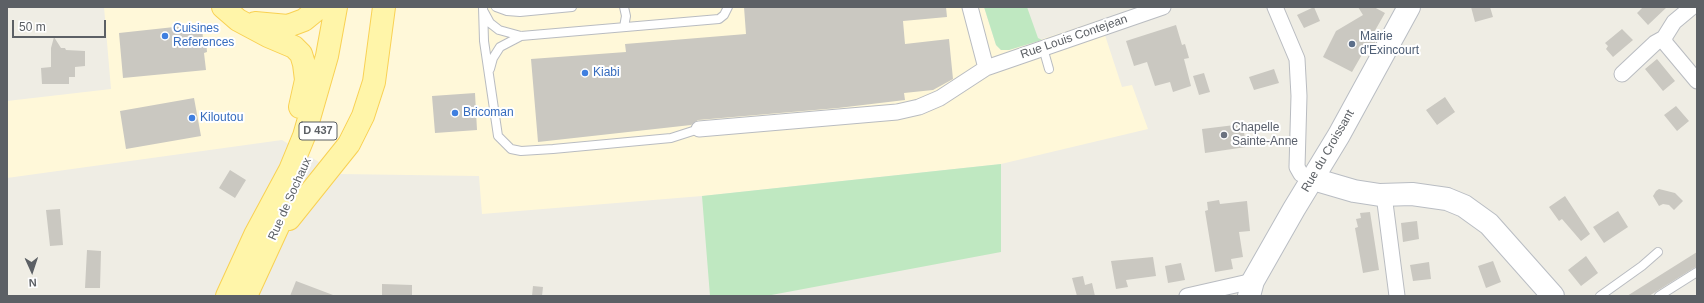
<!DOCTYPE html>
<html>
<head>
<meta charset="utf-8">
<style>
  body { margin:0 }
  #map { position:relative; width:1704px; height:303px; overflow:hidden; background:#efede4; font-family:Arial,sans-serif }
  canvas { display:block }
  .frame { position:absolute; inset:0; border:8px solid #5c6065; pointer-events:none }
  .north { position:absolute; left:12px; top:251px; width:40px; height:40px; -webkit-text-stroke:3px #fff; paint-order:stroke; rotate:177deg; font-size:11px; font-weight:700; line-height:16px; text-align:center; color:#5c6065 }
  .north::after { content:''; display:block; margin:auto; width:14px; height:18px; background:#5c6065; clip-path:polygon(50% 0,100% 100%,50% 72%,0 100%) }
  .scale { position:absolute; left:12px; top:20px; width:94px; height:18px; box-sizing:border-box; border:2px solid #5c6065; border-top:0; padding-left:5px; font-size:12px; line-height:14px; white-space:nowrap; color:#5c6065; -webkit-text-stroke:3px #fff; paint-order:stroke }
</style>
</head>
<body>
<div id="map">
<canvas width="1704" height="303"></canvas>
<div class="frame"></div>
<div class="north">N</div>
<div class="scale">50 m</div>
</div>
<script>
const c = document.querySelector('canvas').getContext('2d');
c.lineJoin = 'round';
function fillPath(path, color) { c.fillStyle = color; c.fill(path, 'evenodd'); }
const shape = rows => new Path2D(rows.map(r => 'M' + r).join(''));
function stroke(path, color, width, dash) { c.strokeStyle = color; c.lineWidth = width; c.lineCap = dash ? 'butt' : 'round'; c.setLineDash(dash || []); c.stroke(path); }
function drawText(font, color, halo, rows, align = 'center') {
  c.font = font + ' Arial,sans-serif'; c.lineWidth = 4; c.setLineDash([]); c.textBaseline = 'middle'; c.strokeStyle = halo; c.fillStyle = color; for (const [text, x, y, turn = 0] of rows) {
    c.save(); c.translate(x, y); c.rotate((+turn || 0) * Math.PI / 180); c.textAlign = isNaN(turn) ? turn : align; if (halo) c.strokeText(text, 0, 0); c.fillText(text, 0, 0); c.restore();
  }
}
const commercial = shape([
  [104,7,984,7,996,45,1001,50,1009,50,1100,20,1122,87,1132,85,1148,129,1001,164,702,196,482,214,479,176,339,174,282,140,7,178,7,101,111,89]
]);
const green = shape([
  [984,7,1027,7,1038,38,1042,40,1009,50,1001,50,996,45],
  [1001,164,1001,252,766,296,710,296,702,196]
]);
const building = shape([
  [744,7,946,7,947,17,903,21,905,44,949,39,953,79,933,90,904,93,905,100,838,108,698,120,691,125,538,142,531,59,626,52,625,44,746,34],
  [1314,7,1320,21,1304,28,1297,15],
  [1358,7,1374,7,1385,13,1373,34,1378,37,1369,54,1364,51,1352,72,1323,57,1336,31,1363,15],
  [1471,7,1490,7,1493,17,1475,22],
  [1643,7,1667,7,1648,25,1637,13],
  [202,24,203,40,206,40,207,52,204,53,206,70,123,78,119,33],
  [1176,25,1182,45,1185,44,1189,58,1184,59,1191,86,1173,92,1170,82,1155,86,1147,62,1134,66,1126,41],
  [1622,29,1633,40,1613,57,1606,49,1608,46,1605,43],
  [54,37,61,48,65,48,66,50,85,51,85,66,75,67,75,77,69,77,69,84,42,84,41,68,51,67,51,48],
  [1657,59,1675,81,1663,91,1645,69],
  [1274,69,1279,83,1254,90,1249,77],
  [1204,73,1210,92,1199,95,1193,76],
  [475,93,477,130,435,133,432,96],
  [1445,97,1455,112,1437,125,1426,110],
  [194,98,201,136,126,149,120,111],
  [1676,106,1689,121,1677,131,1664,115],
  [1243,124,1246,147,1205,153,1202,129],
  [230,170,246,180,235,198,219,188],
  [1659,189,1675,193,1683,201,1674,210,1669,205,1663,204,1659,206,1653,196,1656,191],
  [1565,196,1590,234,1581,241,1562,219,1559,221,1549,207],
  [1219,200,1220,204,1247,201,1250,231,1239,232,1243,257,1231,259,1233,269,1215,272,1205,211,1208,210,1207,202],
  [60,209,63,245,50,246,46,210],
  [1618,211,1628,227,1604,243,1593,227],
  [1370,212,1379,270,1363,273,1355,228,1358,227,1356,219,1361,218,1360,213],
  [1417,221,1419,239,1403,242,1401,223],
  [87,250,101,251,100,288,85,288],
  [1697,252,1697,266,1649,296,1627,296],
  [1586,256,1598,273,1581,286,1568,270],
  [1153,257,1156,276,1126,280,1128,287,1116,289,1111,261],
  [1493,261,1501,282,1486,288,1478,266],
  [1429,262,1431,279,1413,281,1410,265],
  [1181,263,1185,280,1168,283,1165,266],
  [1083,276,1085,285,1092,283,1095,296,1077,296,1072,278],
  [296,281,333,295,333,296,290,296],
  [382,284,412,285,412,296,382,296],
  [533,286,543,287,542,296,532,296]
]);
const lane = shape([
  [483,7,484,41,498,136,511,149,521,151,553,149,671,138,699,129],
  [496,7,507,11,520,12,572,7],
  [484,12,490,23,499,30,521,36,719,19,724,15,728,7],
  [624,27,626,16,624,7],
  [1043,48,1049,69],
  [490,69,493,58,500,47,521,36],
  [1600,296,1642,266,1658,252],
  [1659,296,1697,272]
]);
const street = shape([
  [970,7,986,68],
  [1275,7,1297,59,1299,96,1297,167,1301,174,1313,179],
  [1664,38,1666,44,1697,81],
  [1622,74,1655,43,1664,38,1674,22,1692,7],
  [699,129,897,112,919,107,940,98,986,68,1163,7],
  [1384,195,1397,296],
  [1187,296,1253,281]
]);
const secondary = shape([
  [1313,179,1354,191,1380,195,1412,194,1447,199,1464,206,1489,224,1553,296],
  [1249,296,1253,281,1294,209,1339,135,1409,7]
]);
const primary = shape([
  [223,7,238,20,268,36,294,47,301,54,304,64,306,80,300,107],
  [255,23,288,26,304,20,320,7],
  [289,219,349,144,363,116,374,82,384,7],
  [227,296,255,235,290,170,304,136,327,56,336,7],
  [246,296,293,194]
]);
const markers = [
  [165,36,4,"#3f7fe0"],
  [1352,44,4,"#5c6f8a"],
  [585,73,4,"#3f7fe0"],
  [455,113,4,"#3f7fe0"],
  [192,118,4,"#3f7fe0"],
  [1224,135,4,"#6b7280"]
];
const shields = [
  [318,131,38]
];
const shieldNames = [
  ["D 437",318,131]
];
const shopNames = [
  ["Cuisines",173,29],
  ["References",173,43],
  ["Kiabi",593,73],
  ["Bricoman",463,113],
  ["Kiloutou",200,118]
];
const streetNames = [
  ["Rue Louis Contejean",1074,37,-19],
  ["Rue du Croissant",1328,151,-60],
  ["Rue de Sochaux",290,199,-66]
];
const serviceNames = [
  ["Mairie",1360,37],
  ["d'Exincourt",1360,51]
];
const worshipNames = [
  ["Chapelle",1232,128],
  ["Sainte-Anne",1232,142]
];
fillPath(commercial, '#fff8d9');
fillPath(green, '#bfe8c1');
fillPath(building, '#cac8c1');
stroke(lane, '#b9bcc1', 10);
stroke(street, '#b9bcc1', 17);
stroke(secondary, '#b9bdc3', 24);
stroke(primary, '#f9d153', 24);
stroke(lane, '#fff', 8);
stroke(street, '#fff', 15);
stroke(secondary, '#fff', 22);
stroke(primary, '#fff5a9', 22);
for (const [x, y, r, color] of markers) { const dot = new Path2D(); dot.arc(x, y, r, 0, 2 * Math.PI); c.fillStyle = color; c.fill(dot); stroke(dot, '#fff', 1.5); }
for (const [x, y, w] of shields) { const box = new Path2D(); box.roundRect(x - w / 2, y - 9, w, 18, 3); c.fillStyle = '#fff'; c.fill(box); stroke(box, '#5c6065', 1); }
drawText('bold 11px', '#5c6065', null, shieldNames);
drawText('12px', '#366cbe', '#fff', shopNames, 'left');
drawText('12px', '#5c6065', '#fff', streetNames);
drawText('12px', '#4e5e75', '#fff', serviceNames, 'left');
drawText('12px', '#5b616d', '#fff', worshipNames, 'left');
</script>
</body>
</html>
